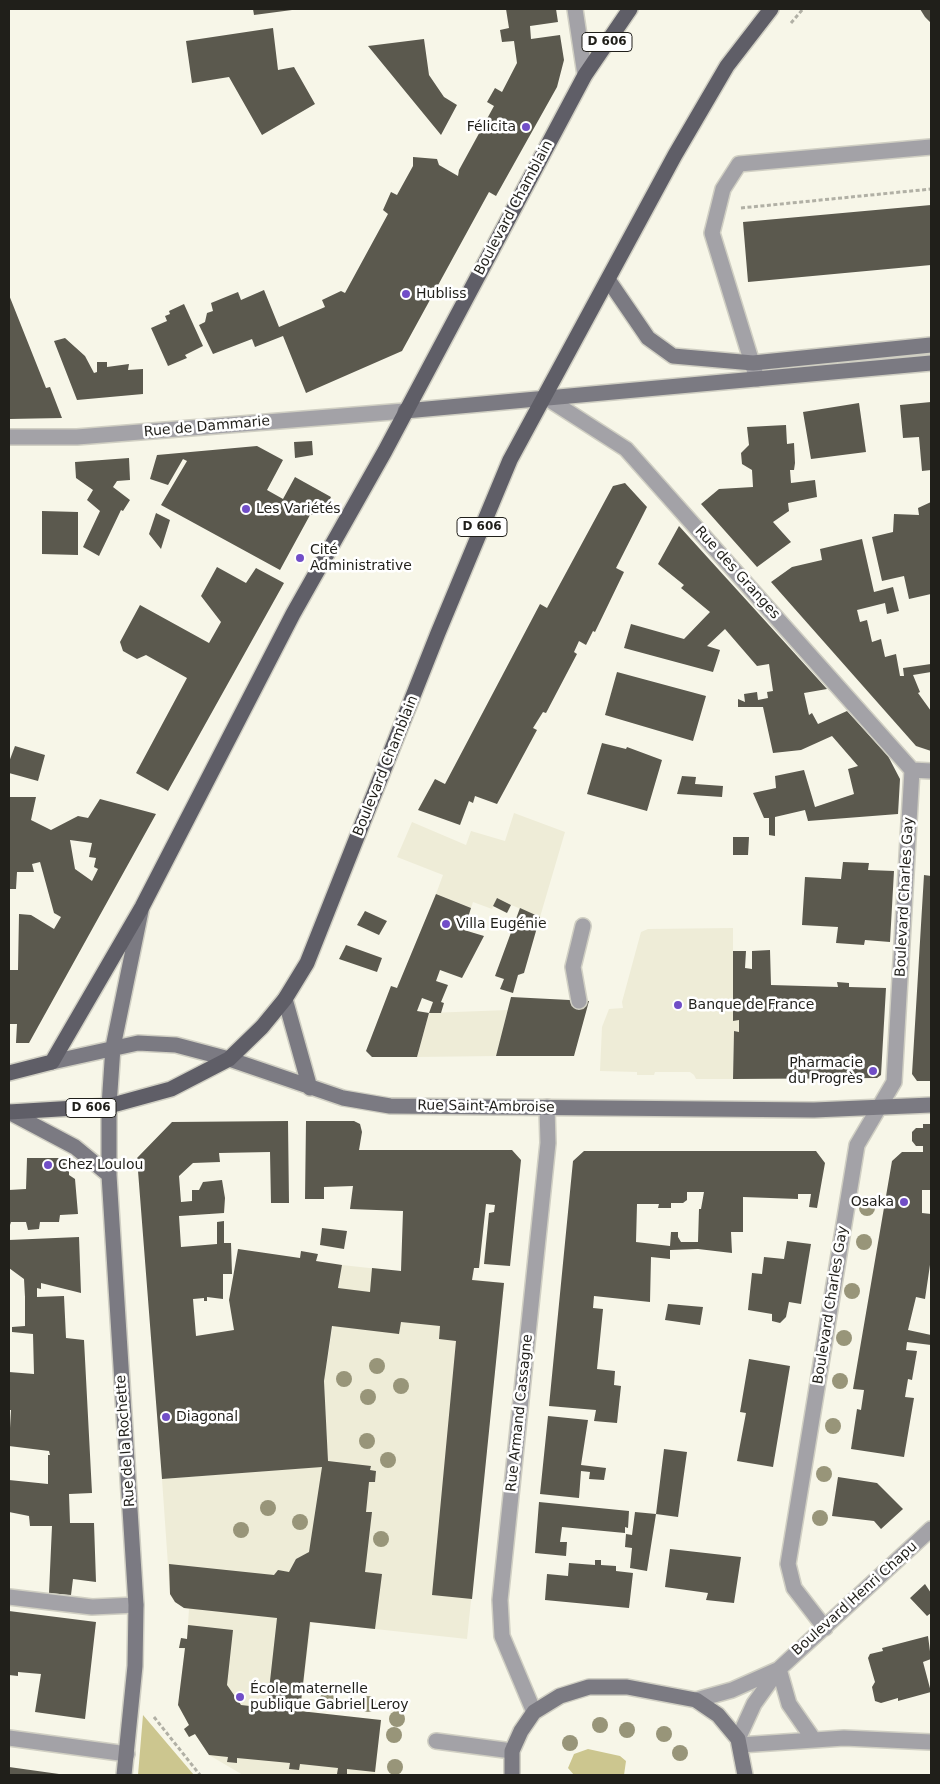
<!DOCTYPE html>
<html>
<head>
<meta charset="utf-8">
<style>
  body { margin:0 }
  #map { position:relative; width:940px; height:1784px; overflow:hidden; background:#f7f6e8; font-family:"DejaVu Sans",sans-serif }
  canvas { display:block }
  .frame { position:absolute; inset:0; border:10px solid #201f1a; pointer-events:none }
</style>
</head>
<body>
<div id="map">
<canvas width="940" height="1784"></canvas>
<div class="frame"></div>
</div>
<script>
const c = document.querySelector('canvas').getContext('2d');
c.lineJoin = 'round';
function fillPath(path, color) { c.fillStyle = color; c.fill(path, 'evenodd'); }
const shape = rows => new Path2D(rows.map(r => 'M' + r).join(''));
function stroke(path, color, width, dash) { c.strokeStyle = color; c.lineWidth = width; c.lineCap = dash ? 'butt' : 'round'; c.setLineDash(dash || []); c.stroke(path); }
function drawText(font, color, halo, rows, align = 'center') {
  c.font = font + ' "DejaVu Sans",sans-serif'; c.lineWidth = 5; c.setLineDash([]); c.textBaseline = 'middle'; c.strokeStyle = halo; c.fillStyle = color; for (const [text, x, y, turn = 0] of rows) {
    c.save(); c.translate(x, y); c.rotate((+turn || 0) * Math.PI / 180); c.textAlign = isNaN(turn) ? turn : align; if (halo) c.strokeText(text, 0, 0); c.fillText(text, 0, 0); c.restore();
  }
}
const built = shape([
  [514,813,565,832,540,917,497,899,492,909,473,902,471,908,436,894,443,875,397,857,412,822,466,845,471,831,505,841],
  [733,928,733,1020,739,1020,739,1032,734,1031,733,1079,696,1079,694,1075,690,1072,655,1072,654,1075,637,1075,637,1072,600,1071,602,1027,609,1009,623,1008,622,1002,641,932,648,929],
  [508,1010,496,1056,417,1057,429,1013],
  [342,1265,504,1283,467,1639,311,1622,300,1711,381,1720,375,1775,243,1775,209,1755,195,1734,189,1737,184,1729,189,1725,178,1705,185,1649,179,1648,181,1638,187,1639,189,1609,184,1608,175,1602,170,1594,162,1479,328,1466,324,1381]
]);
const green = shape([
  [143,1715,194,1775,138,1775],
  [588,1749,620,1756,626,1761,624,1775,574,1775,568,1768,574,1754]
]);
const building = shape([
  [253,9,292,9,292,10,254,15],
  [506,9,556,9,558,22,530,26,531,39,560,35,564,60,557,87,496,196,489,192,402,351,306,393,283,336,255,347,252,339,213,354,199,325,205,322,207,313,213,311,211,303,238,292,241,300,264,290,279,327,325,307,322,300,341,291,345,293,388,214,383,210,391,192,397,195,413,166,413,157,437,159,439,165,458,176,459,170,494,106,487,102,495,88,502,92,517,63,514,41,502,42,500,30,509,28],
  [920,9,931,9,931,23,925,17],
  [273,28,278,70,294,67,315,104,262,135,229,77,192,83,186,41],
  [424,39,429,75,444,97,457,105,441,135,368,46],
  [931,205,931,265,748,282,743,222],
  [9,295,46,388,50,387,62,418,9,419],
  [184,304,203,346,185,355,187,358,168,366,151,328,167,321,165,316,170,314,169,311],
  [65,338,85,356,94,373,97,372,97,362,107,362,107,367,129,364,128,370,143,369,143,394,77,400,54,341],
  [931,402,931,470,922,471,919,437,903,438,900,405],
  [859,403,866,452,811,459,803,412],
  [786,425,787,444,794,443,795,463,794,470,790,470,791,483,815,480,817,497,788,503,789,511,773,522,791,542,757,567,701,504,719,489,753,487,752,470,742,464,741,453,749,445,747,427],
  [312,441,313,455,295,458,294,442],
  [257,446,283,460,267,490,283,499,295,477,331,497,323,513,310,515,280,570,161,505,187,461,183,459,168,485,150,479,157,455],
  [129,458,130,480,117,481,113,487,130,500,123,511,121,510,99,556,83,547,100,511,87,500,93,490,76,478,75,462],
  [625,483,647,507,616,568,624,572,595,632,593,631,586,645,579,641,574,652,577,654,546,713,543,712,533,728,537,730,497,804,475,796,473,803,469,801,460,825,418,810,435,779,445,784,540,604,547,608,613,486],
  [931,502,931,594,909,599,904,576,882,581,872,537,893,532,894,514,919,515,918,508],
  [42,511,78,512,78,555,42,554],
  [156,513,170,520,161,549,149,534],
  [679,526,827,689,804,693,809,715,812,713,818,724,847,711,888,756,900,779,898,814,808,821,805,810,775,817,775,836,769,835,769,818,764,818,753,793,776,788,775,776,804,770,815,807,854,794,848,769,858,766,832,736,801,750,773,753,763,707,738,707,738,699,745,702,744,694,757,692,758,700,768,698,767,692,773,691,769,664,757,666,725,629,707,646,720,650,713,672,624,648,631,624,684,639,710,612,681,588,684,585,658,564],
  [862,539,874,592,893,587,899,611,887,614,885,603,857,610,860,622,867,620,872,642,881,639,885,657,896,654,900,676,904,676,903,668,931,664,931,672,913,675,920,692,918,693,931,711,931,751,916,746,771,582,792,567,822,560,820,549],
  [217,567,246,583,256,568,284,583,168,791,136,773,187,678,146,655,137,659,123,651,120,642,140,605,209,643,221,622,201,596],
  [617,672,706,696,693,741,605,715],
  [602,743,626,749,627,747,662,760,647,811,587,794],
  [15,746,45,755,38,781,9,773,9,762],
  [682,776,696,777,695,784,723,786,722,797,677,794],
  [9,797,36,797,31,820,51,830,78,816,88,818,100,799,156,814,29,1043,16,1043,17,1024,9,1024,9,970,18,970,19,914,31,915,54,929,61,917,54,913,40,862,32,864,34,872,17,872,16,889,9,889],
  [70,840,92,843,89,857,96,858,94,867,98,869,92,881,75,869],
  [733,837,749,837,748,855,733,855],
  [843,862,869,863,868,870,894,871,890,942,865,940,864,945,836,943,838,927,802,925,805,877,841,879],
  [924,875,931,876,931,1081,917,1081,912,1074],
  [436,894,471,908,464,930,484,936,462,978,440,970,436,981,448,985,441,1002,444,1003,441,1013,429,1013,433,1002,422,998,417,1011,429,1013,417,1057,372,1057,366,1051,391,986,397,988],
  [497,898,511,905,507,913,493,906],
  [520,908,540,917,524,973,518,975,513,993,500,989,504,979,495,976],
  [365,911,387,921,379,935,357,925],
  [346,945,382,958,377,972,339,959],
  [770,950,771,985,838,987,837,982,849,983,849,987,886,988,881,1075,877,1078,733,1079,734,1031,739,1032,739,1020,733,1021,733,951,746,951,745,968,752,969,752,951],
  [511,997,589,1001,574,1056,496,1056],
  [288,1121,289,1203,271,1203,270,1152,219,1153,220,1162,193,1163,179,1176,181,1202,192,1201,192,1190,199,1190,203,1182,222,1180,225,1198,224,1213,179,1216,181,1247,217,1244,217,1222,224,1221,224,1243,231,1243,232,1274,223,1274,223,1299,207,1297,207,1301,204,1301,204,1298,193,1299,196,1336,234,1330,229,1300,238,1249,300,1258,301,1251,318,1254,316,1261,342,1265,338,1288,370,1292,372,1268,401,1271,403,1211,350,1209,353,1186,324,1187,324,1199,305,1199,306,1121,354,1121,360,1124,362,1132,359,1150,512,1150,521,1160,510,1266,484,1264,489,1213,494,1212,495,1205,486,1204,479,1268,474,1268,472,1280,504,1283,472,1599,432,1595,456,1341,439,1339,440,1326,401,1322,399,1334,332,1326,324,1381,328,1461,371,1466,370,1470,376,1471,375,1482,369,1482,366,1512,372,1512,365,1572,382,1574,375,1629,310,1622,300,1711,381,1720,375,1772,347,1769,347,1775,337,1774,338,1768,300,1764,299,1770,289,1769,290,1763,237,1758,237,1763,227,1762,228,1757,209,1755,195,1734,189,1737,184,1729,189,1725,178,1705,185,1648,179,1648,181,1638,187,1639,188,1625,233,1630,227,1685,241,1705,267,1708,277,1618,184,1608,175,1602,170,1594,169,1564,274,1575,278,1570,289,1572,296,1559,309,1552,322,1467,162,1479,137,1158,172,1122],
  [923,1124,931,1124,931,1190,922,1190,922,1213,931,1214,931,1258,925,1299,916,1297,908,1330,931,1335,931,1345,907,1342,906,1350,917,1351,912,1380,908,1379,905,1397,914,1398,904,1457,851,1449,857,1409,861,1410,864,1390,853,1389,892,1161,902,1152,923,1152,923,1146,916,1146,912,1141,912,1132,916,1128,923,1128],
  [584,1151,816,1151,825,1163,817,1208,809,1207,811,1194,798,1194,798,1199,743,1197,743,1232,731,1232,732,1253,698,1249,670,1250,670,1259,651,1257,650,1302,594,1296,593,1308,603,1309,597,1369,615,1371,614,1385,621,1386,617,1423,594,1421,596,1410,549,1406,573,1161],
  [687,1192,704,1192,701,1209,699,1209,698,1242,681,1242,678,1237,678,1232,671,1232,670,1246,636,1242,637,1204,659,1204,658,1208,671,1208,671,1203,683,1203,687,1200],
  [27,1158,69,1158,69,1175,75,1179,78,1214,60,1215,59,1222,40,1222,39,1229,28,1230,26,1222,11,1222,9,1228,9,1190,26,1189],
  [322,1228,347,1231,344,1249,320,1245],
  [79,1237,81,1293,41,1283,41,1289,37,1288,37,1297,64,1296,66,1338,84,1340,92,1493,69,1494,70,1523,94,1523,96,1582,73,1579,71,1595,49,1593,52,1526,30,1526,29,1516,9,1512,9,1480,48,1484,48,1455,50,1455,49,1451,9,1446,11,1410,9,1410,9,1372,34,1374,33,1334,12,1332,12,1327,25,1326,25,1297,24,1279,9,1268,9,1240],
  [787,1241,811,1244,801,1304,789,1302,786,1317,780,1323,772,1321,772,1314,748,1310,752,1273,762,1274,764,1257,784,1259],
  [668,1304,703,1307,700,1325,665,1320],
  [749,1359,790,1366,773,1467,737,1461,746,1413,740,1412],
  [548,1416,588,1420,581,1465,606,1468,604,1480,589,1479,590,1472,581,1471,579,1498,540,1494],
  [664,1449,687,1452,678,1517,656,1514],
  [838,1477,877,1483,903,1509,881,1529,874,1521,832,1516],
  [539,1502,629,1511,628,1528,625,1527,625,1533,562,1527,560,1542,567,1542,566,1556,535,1553],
  [635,1512,656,1514,647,1571,630,1568,632,1548,625,1547,626,1534,632,1535],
  [670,1549,741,1557,734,1603,706,1600,708,1593,665,1587],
  [595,1560,601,1560,601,1565,616,1566,616,1571,633,1573,629,1608,545,1600,547,1574,568,1576,569,1563,595,1565],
  [925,1584,931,1593,931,1613,927,1616,910,1598],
  [9,1611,96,1622,85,1719,35,1712,41,1674,18,1672,18,1676,9,1675],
  [928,1636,931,1659,923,1662,931,1692,898,1701,898,1698,881,1703,875,1701,872,1687,875,1682,868,1658,870,1654,883,1651,882,1648],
  [9,1767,59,1774,58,1775,9,1775]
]);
const path = shape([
  [791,23,803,9],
  [741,208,931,189],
  [154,1717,200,1775]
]);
const lane = shape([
  [757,379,712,233,723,189,739,164,931,147],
  [579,1001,573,967,583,926],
  [9,1597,92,1607,136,1605],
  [436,1741,512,1751]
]);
const street = shape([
  [575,9,585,75],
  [545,397,626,449,912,770],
  [9,437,77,437,405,411],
  [912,770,931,771],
  [825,1628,794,1588,788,1564,857,1145,894,1082,912,770],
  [779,1669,789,1704,814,1740],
  [696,1700,732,1690,777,1670],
  [534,1712,502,1636,500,1600,548,1143,547,1107],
  [9,1738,127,1754],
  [738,1739,754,1704,779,1669,931,1529],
  [740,1745,844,1738,931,1742]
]);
const secondary = shape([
  [609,281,648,338,673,356,753,363,931,345],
  [405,411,931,363],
  [285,999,310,1088],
  [52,1062,138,1043,176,1045,229,1059,343,1098,390,1106,814,1110,931,1105],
  [9,1112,75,1147,109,1175],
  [124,1775,135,1666,136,1605,109,1175,109,1106,113,1047,141,911],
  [512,1775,512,1751,521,1731,534,1712,560,1696,589,1687,627,1687,696,1700,718,1715,738,1739,745,1775]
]);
const primary = shape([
  [9,1073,52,1062,142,907,293,614,385,451,585,75,630,9],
  [9,1112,109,1106,171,1089,229,1059,262,1027,285,999,307,963,438,633,510,460,675,155,727,66,771,9]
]);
const trees = [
  [867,1208],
  [864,1242],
  [852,1291],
  [844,1338],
  [377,1366],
  [344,1379],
  [840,1381],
  [401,1386],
  [368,1397],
  [833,1426],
  [367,1441],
  [388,1460],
  [824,1474],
  [268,1508],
  [820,1518],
  [300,1522],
  [241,1530],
  [381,1539],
  [327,1701],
  [368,1704],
  [397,1719],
  [600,1725],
  [627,1730],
  [664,1734],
  [394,1735],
  [570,1743],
  [680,1753],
  [395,1767]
];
const markers = [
  [526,127,5,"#714ec7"],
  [406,294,5,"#714ec7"],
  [246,509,5,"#714ec7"],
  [300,558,5,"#714ec7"],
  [446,924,5,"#714ec7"],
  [678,1005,5,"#714ec7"],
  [873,1071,5,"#714ec7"],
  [48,1165,5,"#714ec7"],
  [904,1202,5,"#714ec7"],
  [166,1417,5,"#714ec7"],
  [240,1697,5,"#714ec7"]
];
const shields = [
  [607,42,50],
  [482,527,50],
  [91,1108,50]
];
const shieldNames = [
  ["D 606",607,42],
  ["D 606",482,527],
  ["D 606",91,1108]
];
const poiNames = [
  ["Félicita",516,127,"right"],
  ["Hubliss",416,294],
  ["Les Variétés",256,509],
  ["Cité",310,550],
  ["Administrative",310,566],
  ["Villa Eugénie",456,924],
  ["Banque de France",688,1005],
  ["Pharmacie",863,1063,"right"],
  ["du Progrès",863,1079,"right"],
  ["Chez Loulou",58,1165],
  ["Osaka",894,1202,"right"],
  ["Diagonal",176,1417],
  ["École maternelle",250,1689],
  ["publique Gabriel Leroy",250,1705]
];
const streetNames = [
  ["Boulevard Chamblain",514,208,-62],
  ["Rue de Dammarie",207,427,-5],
  ["Rue des Granges",737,573,48],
  ["Boulevard Chamblain",386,766,-68],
  ["Boulevard Charles Gay",905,897,-87],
  ["Rue Saint-Ambroise",486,1107,1],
  ["Boulevard Charles Gay",831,1305,-81],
  ["Rue Armand Cassagne",520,1413,-84],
  ["Rue de la Rochette",126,1441,-94],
  ["Boulevard Henri Chapu",855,1599,-42]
];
fillPath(built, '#eeecd7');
fillPath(green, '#ccc68f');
fillPath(building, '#5b594e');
stroke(lane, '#d0cfc3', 18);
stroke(street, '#d0cfc3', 18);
stroke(secondary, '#d0cfc3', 18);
stroke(primary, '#d0cfc3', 18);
stroke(path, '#b1b0a5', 3, [4, 2.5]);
stroke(lane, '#a3a2a7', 15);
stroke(street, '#a3a2a7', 15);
stroke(secondary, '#7b7a82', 15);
stroke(primary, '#5f5e67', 15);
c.fillStyle = '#989579';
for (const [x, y] of trees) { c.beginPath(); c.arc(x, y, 8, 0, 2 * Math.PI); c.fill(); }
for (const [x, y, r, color] of markers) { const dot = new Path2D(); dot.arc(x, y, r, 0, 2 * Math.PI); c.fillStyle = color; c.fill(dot); stroke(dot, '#fff', 2); }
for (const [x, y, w] of shields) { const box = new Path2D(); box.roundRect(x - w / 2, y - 9.5, w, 19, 4); c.fillStyle = '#fff'; c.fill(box); stroke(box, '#201f1a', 1); }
drawText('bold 12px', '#201f1a', null, shieldNames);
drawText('14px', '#201f1a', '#fff', poiNames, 'left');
drawText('14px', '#201f1a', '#fff', streetNames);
</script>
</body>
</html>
